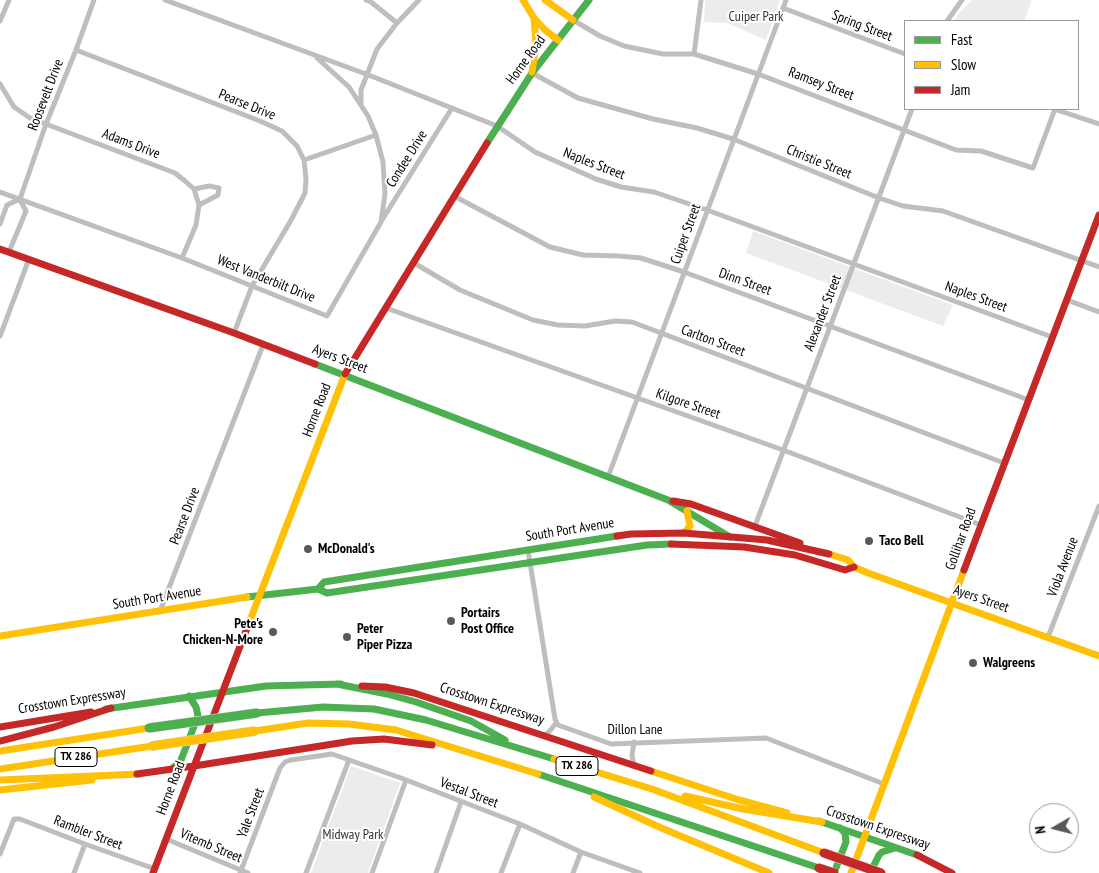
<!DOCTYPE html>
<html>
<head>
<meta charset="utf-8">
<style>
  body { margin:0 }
  #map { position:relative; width:1099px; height:873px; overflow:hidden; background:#fff; font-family:"PT Sans Narrow",sans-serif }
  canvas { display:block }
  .legend { position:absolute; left:904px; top:20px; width:175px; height:90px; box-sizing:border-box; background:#fff; border:1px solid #999; margin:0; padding:6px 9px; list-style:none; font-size:15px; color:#000 }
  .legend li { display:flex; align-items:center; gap:10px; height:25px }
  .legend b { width:25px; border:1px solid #999 }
  .north { position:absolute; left:1029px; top:803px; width:50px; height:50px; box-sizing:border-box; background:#fff; border:1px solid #999; border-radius:50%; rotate:262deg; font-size:14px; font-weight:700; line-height:20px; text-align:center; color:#000 }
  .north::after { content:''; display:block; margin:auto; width:18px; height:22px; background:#595959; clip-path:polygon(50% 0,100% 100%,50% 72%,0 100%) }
</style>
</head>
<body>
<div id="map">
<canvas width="1099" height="873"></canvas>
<ul class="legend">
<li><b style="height:6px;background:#4caf50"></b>Fast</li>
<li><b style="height:6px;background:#ffc107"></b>Slow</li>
<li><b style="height:6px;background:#c62828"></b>Jam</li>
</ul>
<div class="north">N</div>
</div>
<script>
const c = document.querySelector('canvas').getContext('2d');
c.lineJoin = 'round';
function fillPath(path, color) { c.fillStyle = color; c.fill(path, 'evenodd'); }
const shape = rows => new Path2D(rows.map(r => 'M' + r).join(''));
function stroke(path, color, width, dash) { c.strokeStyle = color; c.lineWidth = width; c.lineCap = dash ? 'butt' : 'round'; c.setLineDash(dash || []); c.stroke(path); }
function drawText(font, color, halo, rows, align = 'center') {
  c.font = font + ' "PT Sans Narrow",sans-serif'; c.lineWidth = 4; c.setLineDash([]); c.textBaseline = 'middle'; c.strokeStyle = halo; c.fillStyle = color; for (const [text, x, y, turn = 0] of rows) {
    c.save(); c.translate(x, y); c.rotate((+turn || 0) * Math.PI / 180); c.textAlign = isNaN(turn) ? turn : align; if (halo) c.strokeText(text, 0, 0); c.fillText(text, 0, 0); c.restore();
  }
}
const green = shape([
  [705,0,780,0,766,40,727,23,704,22],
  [972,0,1032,0,1024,21,954,21,961,11],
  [753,231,953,305,943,326,746,253],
  [351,766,400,783,368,873,311,873]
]);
const street = shape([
  [165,0,366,74,497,126,535,152,596,179,621,187,654,192,707,210,1052,337],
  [366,0,371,2,397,23],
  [783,8,905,54],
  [573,20,600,36,624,46,663,54,694,54,758,74,956,150,981,151,1033,168,1055,109],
  [0,21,9,0],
  [947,21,962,0],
  [76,50,260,121,282,131,297,146,304,160,306,179,305,193,290,222,252,286,234,333],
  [694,54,701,0],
  [532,73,578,98,653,119,697,128,733,139,879,198,903,206,943,211,1099,267],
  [0,84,14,107,30,118,175,173,185,181,194,189,199,205,196,225,182,258],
  [361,104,361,90,377,49,397,23,419,0],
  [1054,109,1099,124],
  [304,160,376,135],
  [194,189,209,186,219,188,218,195,199,205],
  [0,192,182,258,327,316,381,222,385,194,383,162,376,135,368,116,349,87,317,58],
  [454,196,550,247,583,255,619,256,641,258,684,272,1029,400],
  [382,220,452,108],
  [0,224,7,205,20,199,46,124,76,50,94,0],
  [9,252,26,211,20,200],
  [414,263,460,290,533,320,558,325,585,326,615,321,632,322,1004,463],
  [1067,300,1099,312],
  [386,308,783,450,981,525],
  [0,336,29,259],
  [608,477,786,0],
  [755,526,912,109],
  [528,550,555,719,558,725,611,744,766,738,884,784],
  [160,611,263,345],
  [1048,637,1099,506],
  [542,736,548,733,556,723],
  [634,766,632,755,634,742],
  [166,839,248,873],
  [0,854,14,819,20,819,85,844,155,869],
  [74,873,85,844],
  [240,873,280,768,285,762,291,760,332,754,401,778,520,824,581,852,640,873],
  [306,873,349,760],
  [372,873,406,780],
  [436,873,461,802],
  [501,873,520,824],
  [573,873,581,852]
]);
const fast = shape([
  [487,143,532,73,589,0],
  [315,364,668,500,730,537],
  [318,589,324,582,617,536],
  [247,597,318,589,327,593,647,545,671,544],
  [337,684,387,694,416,702,471,721,505,740],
  [106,709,266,686,341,684],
  [257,713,323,707,374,709,426,720,554,759],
  [172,769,181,760,198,716,196,707,189,696],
  [538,774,819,868],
  [819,821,920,856],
  [834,873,846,842,845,833,840,828],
  [870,873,879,855,882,852,895,848]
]);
const slow = shape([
  [523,0,534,18,545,30,558,40],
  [545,0,573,20],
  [532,72,536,45,534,18],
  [684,533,690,526,687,511],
  [826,553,848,560,854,567,868,573,1099,656],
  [249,623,345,374],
  [0,636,247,597],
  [255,731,308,723,349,724,396,730,538,774],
  [0,751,149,728],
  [554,759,652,789,824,853],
  [0,769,152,746],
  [651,771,739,800,787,813],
  [0,780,140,774],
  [0,790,92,780],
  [685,796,743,809,822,822],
  [594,797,659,827,769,873],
  [851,873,964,570]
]);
const jam = shape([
  [0,249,234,333,315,364],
  [345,374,487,143],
  [673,501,691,504,800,543],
  [617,536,631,534,684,533,767,540,829,554],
  [671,544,744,547,795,555,845,570,854,567],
  [964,570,1099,215],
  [362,686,385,687,414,693,651,771],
  [0,727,91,712],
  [0,741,54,727,111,708],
  [194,766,352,741,384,739,432,745],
  [137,774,194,766],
  [917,855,952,873],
  [153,873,249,623]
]);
const fastBridge = shape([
  [149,728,257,713]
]);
const slowBridge = shape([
  [152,746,255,731]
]);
const jamBridge = shape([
  [824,853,881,873],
  [819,868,834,873]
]);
const markers = [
  [869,541,5,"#595959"],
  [308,549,5,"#595959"],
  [451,621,5,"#595959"],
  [273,632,5,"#595959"],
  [347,637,5,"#595959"],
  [973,663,5,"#595959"]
];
const shields = [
  [76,757,42],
  [577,766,42]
];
const shieldNames = [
  ["TX 286",76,757],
  ["TX 286",577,766]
];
const parkNames = [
  ["Cuiper Park",756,17],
  ["Midway Park",353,835]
];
const streetNames = [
  ["Spring Street",862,26,21],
  ["Horne Road",526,60,-54],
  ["Ramsey Street",821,84,21],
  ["Roosevelt Drive",46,95,-69],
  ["Pearse Drive",247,105,22],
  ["Adams Drive",131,144,21],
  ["Condee Drive",407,159,-58],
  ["Christie Street",819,162,22],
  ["Naples Street",594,164,21],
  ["Cuiper Street",686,234,-70],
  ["West Vanderbilt Drive",266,279,22],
  ["Dinn Street",745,282,20],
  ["Naples Street",976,297,20],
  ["Alexander Street",823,313,-69],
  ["Carlton Street",713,341,20],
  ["Ayers Street",340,359,21],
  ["Kilgore Street",688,404,19],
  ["Horne Road",317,410,-69],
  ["Pearse Drive",185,516,-69],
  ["South Port Avenue",570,530,-9],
  ["Gollihar Road",961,539,-70],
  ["Viola Avenue",1063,567,-69],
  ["South Port Avenue",157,598,-9],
  ["Ayers Street",981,599,19],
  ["Crosstown Expressway",72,701,-9],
  ["Crosstown Expressway",492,704,18],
  ["Dillon Lane",635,730],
  ["Horne Road",171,788,-69],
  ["Vestal Street",469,793,21],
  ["Yale Street",251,813,-69],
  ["Crosstown Expressway",878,828,19],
  ["Rambler Street",88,833,21],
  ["Vitemb Street",211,846,23]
];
const poiNames = [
  ["Taco Bell",879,541],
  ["McDonald's",318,549],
  ["Portairs",461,613],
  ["Post Office",461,629],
  ["Pete's",263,624,"right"],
  ["Chicken-N-More",263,640,"right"],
  ["Peter",357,629],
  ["Piper Pizza",357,645],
  ["Walgreens",983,663]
];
fillPath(green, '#ececec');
stroke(street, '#bebebe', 5);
stroke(fast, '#4caf50', 7);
stroke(slow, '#ffc107', 7);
stroke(jam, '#c62828', 7);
stroke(fastBridge, '#dbdbdb', 10, []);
stroke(slowBridge, '#dbdbdb', 10, []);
stroke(jamBridge, '#dbdbdb', 10, []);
stroke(fastBridge, '#4caf50', 9);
stroke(slowBridge, '#ffc107', 9);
stroke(jamBridge, '#c62828', 9);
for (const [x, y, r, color] of markers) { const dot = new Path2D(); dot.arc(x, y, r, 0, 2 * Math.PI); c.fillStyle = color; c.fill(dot); stroke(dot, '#fff', 2); }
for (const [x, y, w] of shields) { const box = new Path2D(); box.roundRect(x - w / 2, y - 9.5, w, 19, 4); c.fillStyle = '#fff'; c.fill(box); stroke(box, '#000', 1); }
drawText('bold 12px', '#000', null, shieldNames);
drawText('14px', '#333', '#fff', parkNames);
drawText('14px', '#000', '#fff', streetNames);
drawText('bold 14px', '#000', '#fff', poiNames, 'left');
</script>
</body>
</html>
